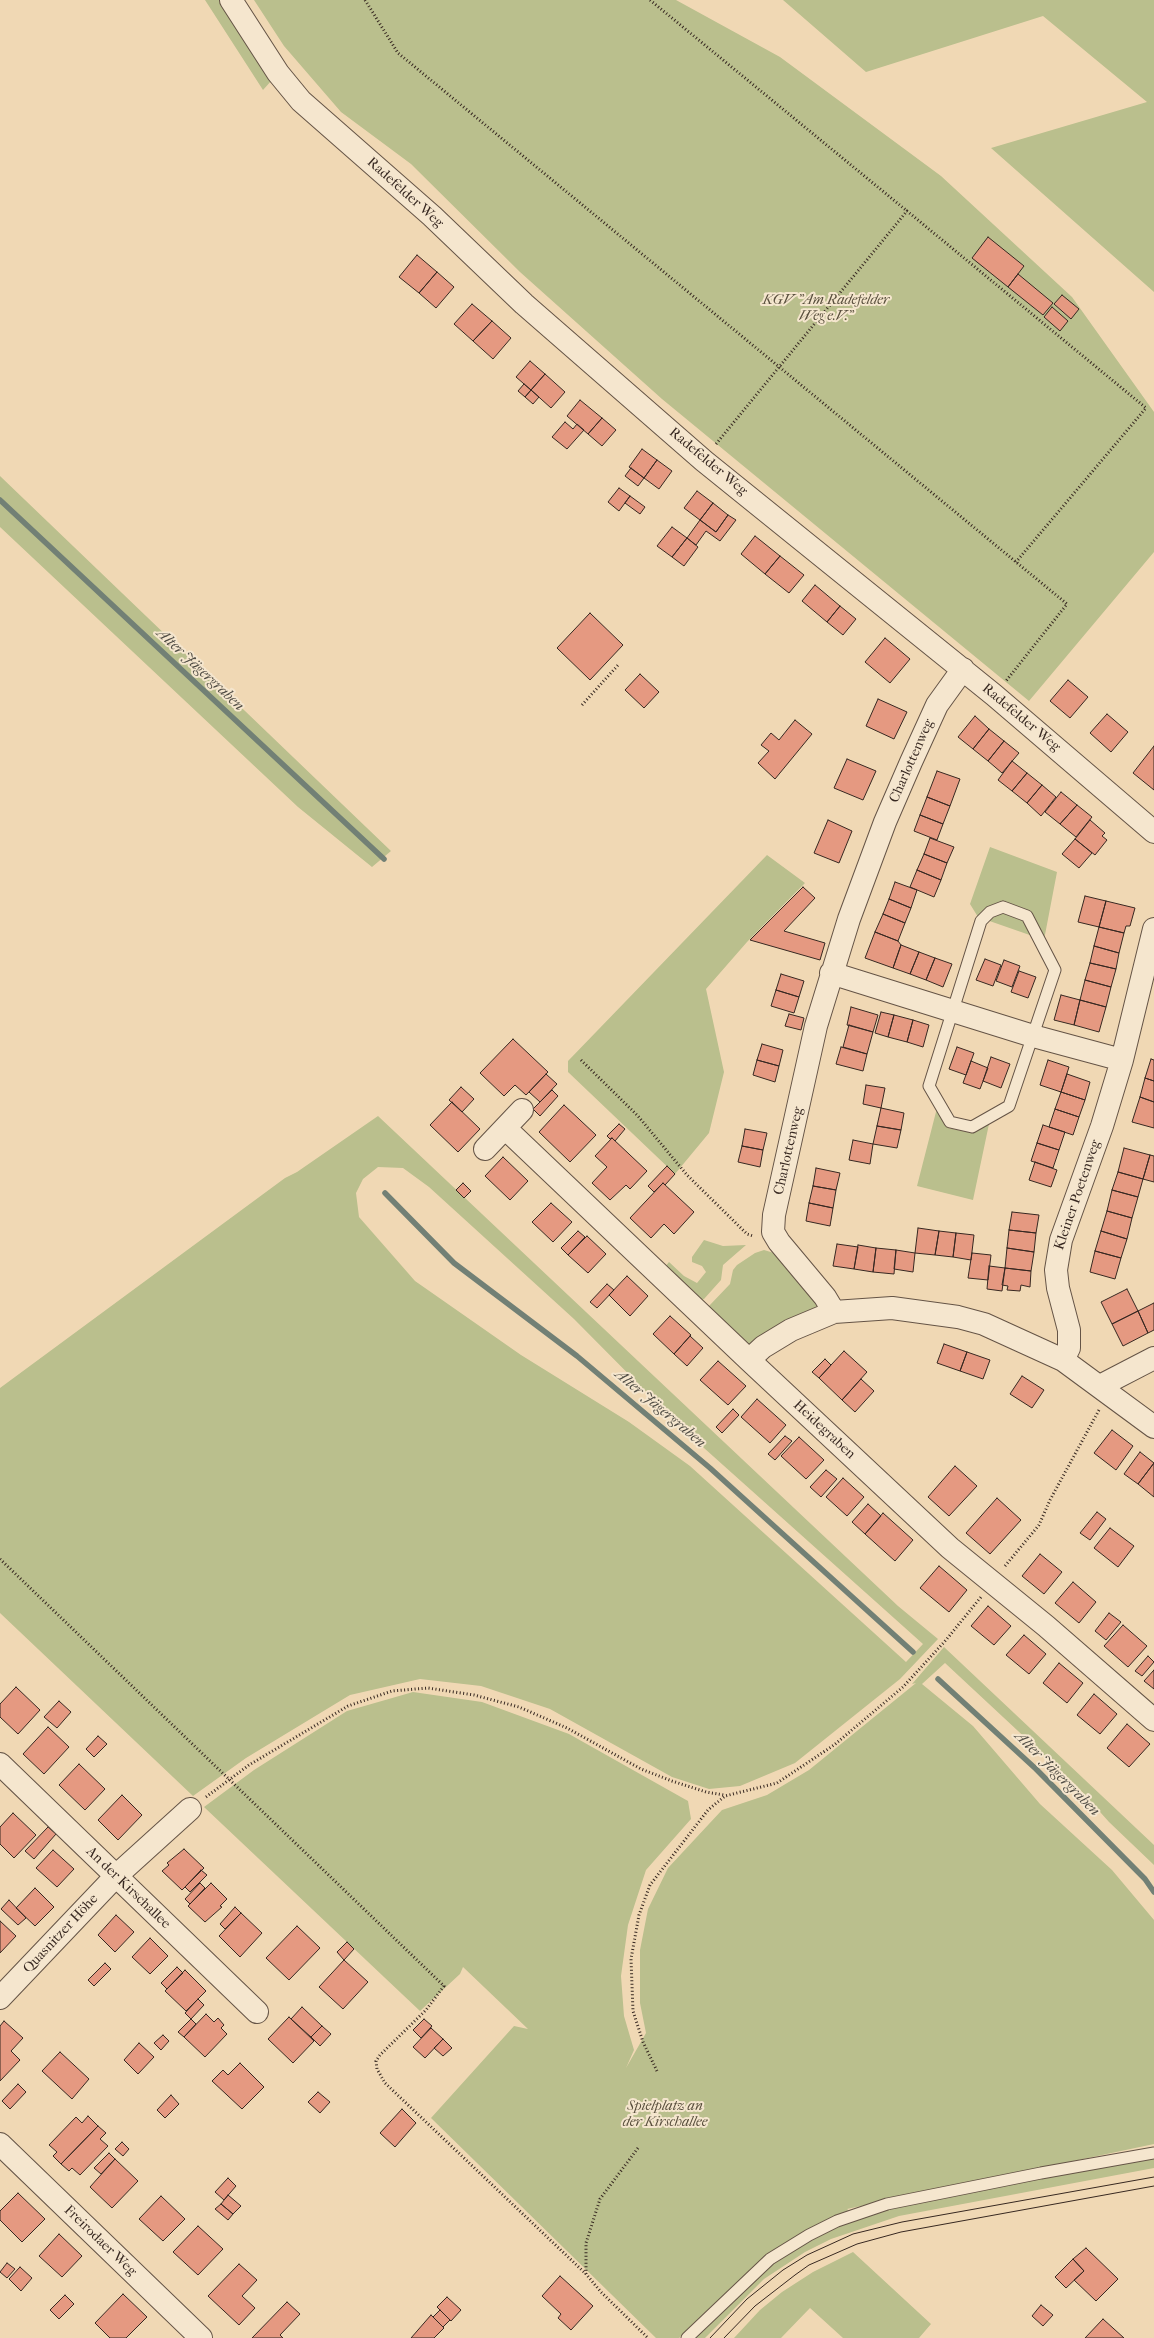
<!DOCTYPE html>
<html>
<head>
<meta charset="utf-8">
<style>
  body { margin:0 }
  canvas { display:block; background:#f0d8b4 }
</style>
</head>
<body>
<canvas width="1154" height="2338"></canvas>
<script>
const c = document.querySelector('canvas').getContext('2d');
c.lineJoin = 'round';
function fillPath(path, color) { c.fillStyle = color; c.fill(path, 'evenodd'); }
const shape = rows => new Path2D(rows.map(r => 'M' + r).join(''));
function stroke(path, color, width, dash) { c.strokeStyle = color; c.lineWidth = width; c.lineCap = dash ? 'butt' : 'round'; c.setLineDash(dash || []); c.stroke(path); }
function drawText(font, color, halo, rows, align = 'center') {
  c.font = font + ' "IM FELL French Canon",serif'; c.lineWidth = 4; c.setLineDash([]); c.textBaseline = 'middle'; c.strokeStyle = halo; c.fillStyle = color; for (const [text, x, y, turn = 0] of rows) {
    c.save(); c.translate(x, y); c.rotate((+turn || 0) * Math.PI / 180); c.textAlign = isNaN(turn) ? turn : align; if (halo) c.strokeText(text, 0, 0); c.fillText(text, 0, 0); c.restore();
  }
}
const green = shape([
  [205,0,219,0,272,80,263,90],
  [254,0,676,0,780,57,941,176,1072,297,1154,412,1154,552,1029,701,662,399,520,272,411,164,341,112,284,46],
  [783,0,1154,0,1154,292,991,148,1147,102,1043,16,866,72],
  [0,476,391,851,372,867,298,807,0,527],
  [990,847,1057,872,1044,940,978,917,970,904],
  [767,855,805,883,747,942,706,989,724,1072,709,1133,675,1174,568,1072,568,1061],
  [937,1108,948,1128,972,1133,989,1124,973,1200,917,1186],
  [378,1116,898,1606,938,1639,900,1679,795,1763,740,1786,709,1789,672,1777,550,1709,481,1686,420,1679,350,1695,246,1758,193,1796,0,1613,0,1388,285,1178,297,1172],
  [378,1167,403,1168,429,1187,574,1319,685,1431,923,1644,906,1662,690,1466,629,1422,521,1355,415,1281,359,1217,356,1193,363,1179],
  [704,1240,723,1246,746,1245,723,1265,721,1280,704,1299,701,1300,664,1268,669,1262,684,1276,697,1283,706,1272,702,1266,692,1262,692,1257],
  [764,1250,774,1253,819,1302,818,1309,749,1344,741,1340,709,1306,730,1284,733,1270,737,1265,755,1253],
  [944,1647,1154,1845,1154,1865,1109,1822,1076,1785,945,1663,922,1684,973,1726,1040,1804,1112,1870,1154,1920,1154,2144,847,2209,850,2211,767,2256,679,2338,656,2338,431,2118,514,2026,528,2029,463,1967,460,1974,420,2011,204,1807,254,1770,347,1711,413,1692,482,1702,569,1734,688,1801,691,1819,646,1870,628,1925,621,1976,624,2016,634,2050,626,2068,646,2033,640,2003,640,1950,648,1909,668,1868,722,1810,767,1795,809,1770,916,1683,912,1684],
  [1154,2158,1154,2168,899,2216,831,2239,805,2252,764,2279,705,2338,695,2338,773,2262,791,2250,860,2216,1042,2176],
  [853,2252,931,2324,919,2338,843,2338,810,2308,781,2338,734,2338,760,2310,782,2292,813,2272]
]);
const stream = shape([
  [0,500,384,859],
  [385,1193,454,1263,577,1356,710,1468,913,1652],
  [938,1679,1036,1769,1145,1879,1154,1892]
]);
const building = shape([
  [988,237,1024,266,1008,287,972,258,988,237],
  [417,255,437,272,419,293,399,277,417,255],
  [437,272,454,287,436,308,419,293,437,272],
  [1018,274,1053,303,1043,315,1008,287,1018,274],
  [1062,295,1079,309,1071,319,1054,304,1062,295],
  [472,304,492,321,473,341,454,324,472,304],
  [1052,307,1068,321,1060,331,1044,317,1052,307],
  [492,321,511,338,493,359,473,341,492,321],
  [530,361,545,374,531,390,516,377,530,361],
  [545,374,565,392,551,408,531,390,545,374],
  [524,384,531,390,525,397,518,391,524,384],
  [531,390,539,397,533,404,525,397,531,390],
  [580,400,602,418,588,434,567,416,580,400],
  [602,418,616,430,602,446,588,434,602,418],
  [565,422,573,429,577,424,584,430,567,449,552,437,565,422],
  [642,449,657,460,644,478,629,467,642,449],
  [657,460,672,471,659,489,644,478,657,460],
  [631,468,644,478,638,486,625,476,631,468],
  [619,488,630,496,619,511,608,502,619,488],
  [697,491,713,503,700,520,684,508,697,491],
  [630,496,645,507,640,514,625,503,630,496],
  [713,503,728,515,716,532,700,520,713,503],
  [728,515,736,520,720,541,706,531,696,545,687,538,700,520,716,532,728,515],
  [672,527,687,538,672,557,657,546,672,527],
  [755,536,780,556,765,574,741,554,755,536],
  [687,538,698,547,684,566,672,557,687,538],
  [780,556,804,575,789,593,765,574,780,556],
  [815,585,840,606,827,622,802,601,815,585],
  [840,606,856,619,843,635,827,622,840,606],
  [590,613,623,645,590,680,557,648,590,613],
  [885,638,910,659,890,683,865,662,885,638],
  [640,674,659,692,644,708,625,690,640,674],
  [1068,680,1088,697,1070,718,1050,701,1068,680],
  [878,699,907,712,894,739,866,726,878,699],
  [1107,714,1128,732,1111,752,1090,733,1107,714],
  [975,716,989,729,973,749,958,737,975,716],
  [795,720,812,734,775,779,758,763,769,751,761,745,771,733,779,740,795,720],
  [989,729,1004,741,988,761,973,749,989,729],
  [1004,741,1019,753,1002,773,988,761,1004,741],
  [1154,746,1154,790,1133,773,1154,746],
  [847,759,876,771,863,800,834,788,847,759],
  [1012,761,1027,773,1012,791,998,780,1012,761],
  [937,771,960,779,950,806,927,797,937,771],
  [1027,773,1042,785,1027,803,1012,791,1027,773],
  [1042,785,1056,797,1041,816,1027,803,1042,785],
  [1061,792,1077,805,1060,824,1045,812,1061,792],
  [927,797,950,806,943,824,920,815,927,797],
  [1077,805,1092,817,1076,837,1060,824,1077,805],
  [920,815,943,824,937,840,914,831,920,815],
  [828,820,852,831,839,863,814,853,828,820],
  [1090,820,1105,833,1102,836,1107,840,1095,855,1075,839,1090,820],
  [930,838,954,847,947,863,924,854,930,838],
  [1075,839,1092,853,1079,868,1062,854,1075,839],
  [924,854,947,863,941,880,917,870,924,854],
  [917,870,941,880,934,897,910,887,917,870],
  [895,882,917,890,911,908,889,899,895,882],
  [803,887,815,898,784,931,825,943,820,960,750,940,803,887],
  [1085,896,1106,901,1099,927,1078,922,1085,896],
  [889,899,911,908,905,923,883,914,889,899],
  [1106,901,1135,908,1130,926,1126,926,1124,933,1099,927,1106,901],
  [883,914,905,923,898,941,875,932,883,914],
  [1099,927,1124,933,1119,953,1094,946,1099,927],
  [875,932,898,941,901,945,893,968,865,958,875,932],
  [901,945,919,952,910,974,893,968,901,945],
  [1094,946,1119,953,1116,969,1090,963,1094,946],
  [919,952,935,958,926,980,910,974,919,952],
  [935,958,952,964,943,987,926,980,935,958],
  [985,959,1001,965,993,986,976,980,985,959],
  [1004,960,1020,966,1012,987,996,981,1004,960],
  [1090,963,1116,969,1111,987,1085,980,1090,963],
  [1019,971,1036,977,1028,998,1011,992,1019,971],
  [781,974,804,981,799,997,776,990,781,974],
  [1085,980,1111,987,1106,1007,1080,1000,1085,980],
  [776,990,799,997,794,1013,771,1006,776,990],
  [1061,995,1080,1000,1074,1025,1054,1020,1061,995],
  [1080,1000,1106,1007,1099,1032,1074,1025,1080,1000],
  [851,1007,878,1015,873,1032,847,1025,851,1007],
  [881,1012,894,1015,888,1037,875,1033,881,1012],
  [789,1014,804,1018,801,1030,785,1026,789,1014],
  [894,1015,913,1020,907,1042,888,1037,894,1015],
  [913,1020,929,1025,923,1047,907,1042,913,1020],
  [849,1025,873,1032,867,1054,843,1047,849,1025],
  [513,1039,548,1072,526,1095,515,1085,504,1096,480,1073,513,1039],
  [762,1044,783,1050,779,1066,757,1060,762,1044],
  [841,1047,867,1054,863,1071,836,1064,841,1047],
  [957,1047,974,1053,966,1075,949,1069,957,1047],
  [991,1057,1010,1064,1001,1088,983,1081,991,1057],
  [1151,1059,1154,1060,1154,1081,1145,1078,1151,1059],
  [757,1060,779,1066,775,1082,753,1075,757,1060],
  [1048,1060,1069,1067,1061,1092,1040,1085,1048,1060],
  [971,1061,988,1068,980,1089,963,1083,971,1061],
  [546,1074,557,1084,540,1102,529,1092,546,1074],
  [1067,1074,1090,1082,1085,1100,1061,1092,1067,1074],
  [1145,1078,1154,1081,1154,1102,1140,1097,1145,1078],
  [866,1085,885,1088,881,1108,863,1104,866,1085],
  [461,1087,474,1099,462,1112,449,1100,461,1087],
  [552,1090,558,1096,540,1116,533,1109,552,1090],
  [1061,1092,1085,1100,1079,1117,1055,1109,1061,1092],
  [1140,1097,1154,1102,1154,1128,1132,1122,1140,1097],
  [452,1102,480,1129,458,1152,430,1125,452,1102],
  [564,1105,596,1135,570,1162,539,1132,564,1105],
  [881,1108,904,1113,901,1130,877,1126,881,1108],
  [1055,1109,1079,1117,1073,1135,1049,1127,1055,1109],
  [619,1124,625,1129,615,1141,612,1138,610,1139,607,1136,619,1124],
  [1043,1125,1065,1132,1059,1150,1037,1143,1043,1125],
  [877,1126,901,1130,897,1148,873,1144,877,1126],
  [745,1129,767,1133,763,1150,742,1146,745,1129],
  [612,1138,647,1171,630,1189,626,1185,610,1200,592,1183,607,1167,595,1156,612,1138],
  [853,1140,873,1144,870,1164,849,1160,853,1140],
  [1037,1143,1059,1150,1053,1168,1031,1161,1037,1143],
  [742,1146,763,1150,760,1167,738,1162,742,1146],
  [1124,1148,1150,1155,1143,1179,1118,1172,1124,1148],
  [1150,1155,1154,1156,1154,1182,1143,1179,1150,1155],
  [503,1157,528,1181,510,1200,485,1176,503,1157],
  [1035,1162,1057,1170,1051,1187,1029,1180,1035,1162],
  [667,1166,675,1174,665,1185,663,1183,654,1192,648,1186,667,1166],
  [816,1168,840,1173,836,1190,813,1186,816,1168],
  [1118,1172,1143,1179,1138,1197,1112,1190,1118,1172],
  [463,1183,471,1191,464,1198,456,1190,463,1183],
  [663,1183,694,1212,674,1234,664,1224,651,1238,630,1218,663,1183],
  [813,1186,836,1190,833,1208,809,1203,813,1186],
  [1112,1190,1138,1197,1132,1218,1107,1211,1112,1190],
  [551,1203,572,1222,553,1242,532,1222,551,1203],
  [809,1203,833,1208,830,1226,806,1221,809,1203],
  [1107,1211,1132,1218,1127,1239,1101,1231,1107,1211],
  [1012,1212,1039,1215,1036,1233,1009,1230,1012,1212],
  [918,1228,939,1231,935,1255,915,1253,918,1228],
  [1009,1230,1036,1233,1034,1252,1007,1248,1009,1230],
  [578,1231,585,1237,568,1255,561,1248,578,1231],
  [939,1231,956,1233,953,1257,935,1255,939,1231],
  [1101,1231,1127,1239,1121,1258,1095,1251,1101,1231],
  [956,1233,974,1235,971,1260,953,1257,956,1233],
  [587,1236,606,1254,588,1273,568,1255,587,1236],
  [837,1244,858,1247,854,1269,833,1266,837,1244],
  [858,1245,876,1248,873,1272,854,1269,858,1245],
  [876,1248,896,1250,894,1274,873,1272,876,1248],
  [1007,1248,1034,1252,1031,1271,1005,1268,1007,1248],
  [896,1250,915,1253,913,1272,894,1269,896,1250],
  [1095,1251,1121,1258,1115,1279,1090,1272,1095,1251],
  [972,1253,991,1255,988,1280,968,1278,972,1253],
  [989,1266,1005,1268,1002,1291,987,1289,989,1266],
  [1005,1268,1031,1271,1030,1287,1021,1285,1020,1291,1007,1290,1008,1286,1002,1285,1005,1268],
  [627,1276,648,1296,630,1316,609,1295,627,1276],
  [607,1284,614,1290,597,1308,590,1302,607,1284],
  [1127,1289,1138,1311,1112,1324,1101,1302,1127,1289],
  [1154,1303,1154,1330,1148,1333,1138,1311,1154,1303],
  [1138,1311,1148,1333,1123,1346,1112,1324,1138,1311],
  [670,1316,691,1335,674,1354,653,1334,670,1316],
  [690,1336,703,1348,687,1366,674,1354,690,1336],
  [944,1344,967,1352,960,1371,937,1363,944,1344],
  [844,1351,867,1372,842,1400,819,1378,844,1351],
  [967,1352,990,1360,983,1379,960,1371,967,1352],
  [825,1359,831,1365,819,1378,812,1372,825,1359],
  [718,1361,746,1386,728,1405,700,1380,718,1361],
  [1022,1376,1044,1390,1032,1408,1010,1394,1022,1376],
  [861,1379,874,1391,855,1412,842,1400,861,1379],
  [757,1399,786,1425,770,1443,741,1417,757,1399],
  [733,1409,739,1415,722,1433,716,1427,733,1409],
  [1112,1430,1133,1446,1116,1470,1094,1453,1112,1430],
  [785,1436,792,1441,775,1460,768,1454,785,1436],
  [799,1437,824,1460,806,1479,781,1456,799,1437],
  [1140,1452,1154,1463,1138,1484,1124,1474,1140,1452],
  [1154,1463,1154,1497,1138,1484,1154,1463],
  [955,1466,977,1486,949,1516,928,1497,955,1466],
  [826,1470,837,1479,821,1497,810,1487,826,1470],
  [843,1478,864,1497,847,1516,826,1497,843,1478],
  [997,1498,1021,1520,990,1554,966,1533,997,1498],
  [868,1504,881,1516,865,1534,852,1522,868,1504],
  [1097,1512,1106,1519,1090,1540,1080,1533,1097,1512],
  [883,1513,913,1540,895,1561,865,1534,883,1513],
  [1110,1528,1134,1546,1118,1567,1094,1548,1110,1528],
  [1040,1554,1062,1572,1044,1594,1022,1576,1040,1554],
  [939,1566,967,1590,949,1612,920,1588,939,1566],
  [1073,1582,1096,1602,1079,1623,1055,1603,1073,1582],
  [988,1606,1011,1626,994,1645,971,1626,988,1606],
  [1109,1613,1121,1622,1106,1640,1095,1631,1109,1613],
  [1123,1625,1147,1646,1128,1667,1104,1646,1123,1625],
  [1024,1635,1046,1654,1029,1674,1006,1655,1024,1635],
  [1148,1656,1154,1662,1142,1676,1135,1671,1148,1656],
  [1059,1663,1083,1683,1067,1703,1043,1683,1059,1663],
  [1154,1670,1154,1689,1144,1681,1154,1670],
  [16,1687,40,1710,18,1734,0,1717,0,1704,16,1687],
  [1094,1694,1117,1714,1100,1734,1077,1715,1094,1694],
  [59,1701,71,1712,57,1728,44,1717,59,1701],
  [1127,1724,1150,1744,1129,1767,1107,1748,1127,1724],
  [48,1727,69,1747,44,1774,23,1754,48,1727],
  [98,1736,107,1744,94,1757,86,1749,98,1736],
  [79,1764,105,1789,85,1810,59,1785,79,1764],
  [122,1795,142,1815,118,1840,98,1820,122,1795],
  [13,1813,36,1835,14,1858,0,1844,0,1827,13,1813],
  [48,1827,56,1834,34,1859,25,1851,48,1827],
  [184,1849,204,1868,182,1890,162,1871,169,1865,167,1863,184,1849],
  [53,1850,74,1869,57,1887,36,1868,53,1850],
  [201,1870,207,1875,190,1892,185,1887,201,1870],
  [200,1883,205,1888,190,1904,185,1899,200,1883],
  [211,1883,227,1899,220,1906,222,1907,205,1922,188,1906,211,1883],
  [35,1888,54,1907,35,1926,16,1908,35,1888],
  [9,1900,26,1918,18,1925,1,1909,9,1900],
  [235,1907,241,1913,225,1929,220,1924,235,1907],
  [241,1913,262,1933,240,1957,219,1936,241,1913],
  [116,1915,134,1932,115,1952,98,1935,116,1915],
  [0,1921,16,1936,0,1953,0,1921],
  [297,1926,320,1948,289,1980,266,1958,297,1926],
  [150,1938,168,1956,150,1974,132,1957,150,1938],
  [347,1942,354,1949,344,1960,337,1952,347,1942],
  [344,1960,368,1982,343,2009,319,1987,344,1960],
  [105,1963,111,1969,94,1986,88,1980,105,1963],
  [177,1967,183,1973,167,1989,161,1983,177,1967],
  [185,1970,206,1991,186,2011,165,1991,185,1970],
  [198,1999,204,2005,191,2019,185,2013,198,1999],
  [302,2007,322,2026,311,2037,291,2019,302,2007],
  [206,2014,214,2022,218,2018,224,2025,221,2028,227,2034,205,2057,184,2037,206,2014],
  [289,2017,314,2041,293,2063,268,2039,289,2017],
  [191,2019,196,2024,184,2037,178,2032,191,2019],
  [424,2019,432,2026,421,2038,413,2030,424,2019],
  [4,2021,23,2038,11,2051,20,2060,0,2081,0,2026,4,2021],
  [322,2026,331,2034,320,2046,311,2037,322,2026],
  [431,2028,443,2039,425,2058,413,2047,431,2028],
  [163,2035,169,2041,161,2050,154,2043,163,2035],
  [443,2039,452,2048,443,2056,434,2048,443,2039],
  [139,2043,154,2057,138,2074,124,2060,139,2043],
  [60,2052,89,2079,72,2099,42,2071,60,2052],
  [240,2063,264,2087,242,2109,212,2081,223,2070,228,2075,240,2063],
  [18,2084,26,2092,10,2109,2,2101,18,2084],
  [318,2092,330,2102,320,2113,308,2102,318,2092],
  [171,2095,179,2104,165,2118,157,2110,171,2095],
  [402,2109,416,2123,395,2147,380,2133,402,2109],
  [88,2116,98,2126,61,2164,53,2156,57,2152,49,2145,76,2117,82,2123,88,2116],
  [98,2126,106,2133,100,2139,108,2146,80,2175,72,2168,69,2171,61,2164,98,2126],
  [122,2142,129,2149,123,2156,115,2149,122,2142],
  [109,2153,115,2159,101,2174,94,2168,109,2153],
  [115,2159,138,2181,112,2208,90,2187,115,2159],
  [228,2178,236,2186,224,2200,215,2192,228,2178],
  [18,2193,45,2219,22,2242,0,2220,0,2211,18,2193],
  [228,2195,241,2206,233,2214,221,2204,228,2195],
  [161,2196,185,2219,163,2241,139,2219,161,2196],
  [221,2204,233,2214,228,2220,215,2209,221,2204],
  [198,2226,223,2249,198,2275,173,2252,198,2226],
  [59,2234,82,2256,62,2277,39,2256,59,2234],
  [1086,2248,1118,2279,1096,2301,1074,2280,1084,2271,1073,2259,1086,2248],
  [1073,2259,1084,2271,1066,2288,1055,2277,1073,2259],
  [7,2263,15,2269,7,2278,0,2272,7,2263],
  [239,2264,257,2280,242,2296,255,2308,239,2325,208,2296,239,2264],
  [20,2267,32,2278,21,2291,9,2279,20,2267],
  [560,2276,593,2306,571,2330,558,2318,561,2314,542,2296,560,2276],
  [123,2294,147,2317,126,2338,110,2338,95,2323,123,2294],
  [65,2295,74,2304,59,2319,50,2310,65,2295],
  [447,2297,461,2310,451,2321,437,2307,447,2297],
  [287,2302,300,2314,280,2335,283,2338,252,2338,287,2302],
  [1041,2305,1053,2315,1043,2326,1032,2316,1041,2305],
  [440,2310,450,2320,443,2327,433,2317,440,2310],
  [431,2315,444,2328,434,2338,411,2338,431,2315],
  [1103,2319,1124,2338,1085,2338,1103,2319]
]);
const path = shape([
  [365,0,398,53,1067,604,1006,681],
  [650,0,907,211],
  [716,444,907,211,1146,408,1016,562],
  [582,705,619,664],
  [581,1060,638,1116,687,1175,747,1234,753,1236],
  [0,1559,444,1986,426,2010,380,2055,376,2061,377,2069,385,2083,586,2274],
  [1005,1566,1039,1525,1050,1500,1099,1410],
  [206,1797,249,1765,348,1706,392,1691,428,1688,474,1695,519,1707,567,1728,641,1769,672,1781,706,1792,724,1795],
  [657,2071,643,2042,633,2011,631,1959,639,1915,650,1885,708,1810,725,1796,777,1783,834,1745,903,1687,946,1640,981,1597],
  [638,2148,600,2199,586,2243,586,2274,601,2292,648,2338]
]);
const lane = shape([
  [1003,907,1027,916,1055,970,1009,1106,972,1127,950,1122,929,1086,981,921,990,912,1003,907],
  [687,2338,770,2259,809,2235,837,2221,887,2204,1041,2173,1154,2153]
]);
const street = shape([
  [231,0,278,73,301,101,432,216,524,304,704,461,994,695,1154,832],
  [831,973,1033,1036,1122,1060],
  [505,1128,749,1360,950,1548,1046,1626,1154,1720],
  [485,1149,522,1110],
  [834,1312,825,1297,779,1242,773,1232,774,1215,816,1026,849,919,885,822,911,762,937,705,963,669],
  [749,1360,763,1347,791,1330,834,1312,892,1308,958,1317,984,1324,1063,1360,1154,1427],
  [1063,1360,1069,1348,1069,1330,1058,1288,1056,1270,1061,1240,1102,1126,1122,1060,1154,929],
  [1100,1386,1154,1358],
  [0,1764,257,2012],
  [0,1998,116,1876,190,1809],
  [0,2144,201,2338]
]);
const tram = shape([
  [710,2338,747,2299,783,2270,807,2255,853,2234,902,2222,1154,2177],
  [724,2338,755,2306,795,2275,809,2265,857,2244,901,2232,1154,2186]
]);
const streetNames = [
  ["Radefelder Weg",405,193,42],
  ["Radefelder Weg",708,462,40],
  ["Radefelder Weg",1021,718,40],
  ["Charlottenweg",912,761,-66],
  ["Charlottenweg",789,1151,-77],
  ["Kleiner Poetenweg",1078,1195,-71],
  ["Heidegraben",824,1430,43],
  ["An der Kirschallee",128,1888,44],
  ["Quasnitzer Höhe",61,1934,-47],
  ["Freirodaer Weg",100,2241,44]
];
const parkNames = [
  ["KGV \"Am Radefelder",826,301],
  ["Weg e.V.\"",826,317],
  ["Spielplatz an",665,2107],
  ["der Kirschallee",665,2123]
];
const waterNames = [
  ["Alter Jägergraben",200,670,43],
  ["Alter Jägergraben",660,1409,40],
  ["Alter Jägergraben",1057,1774,45]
];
fillPath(green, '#babf8d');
stroke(stream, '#728075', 5.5);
fillPath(building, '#e59981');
stroke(building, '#372821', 1);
stroke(lane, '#655446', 13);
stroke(street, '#655446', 24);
stroke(path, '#372821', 3, [1, 2.5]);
stroke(lane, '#f5e6ce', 11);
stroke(street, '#f5e6ce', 22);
stroke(tram, '#372821', 1);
drawText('14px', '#372821', '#f5e6ce', streetNames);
drawText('italic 14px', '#584e3c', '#f5e6ce', parkNames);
drawText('italic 15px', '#504c44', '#f5e6ce', waterNames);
</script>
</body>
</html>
